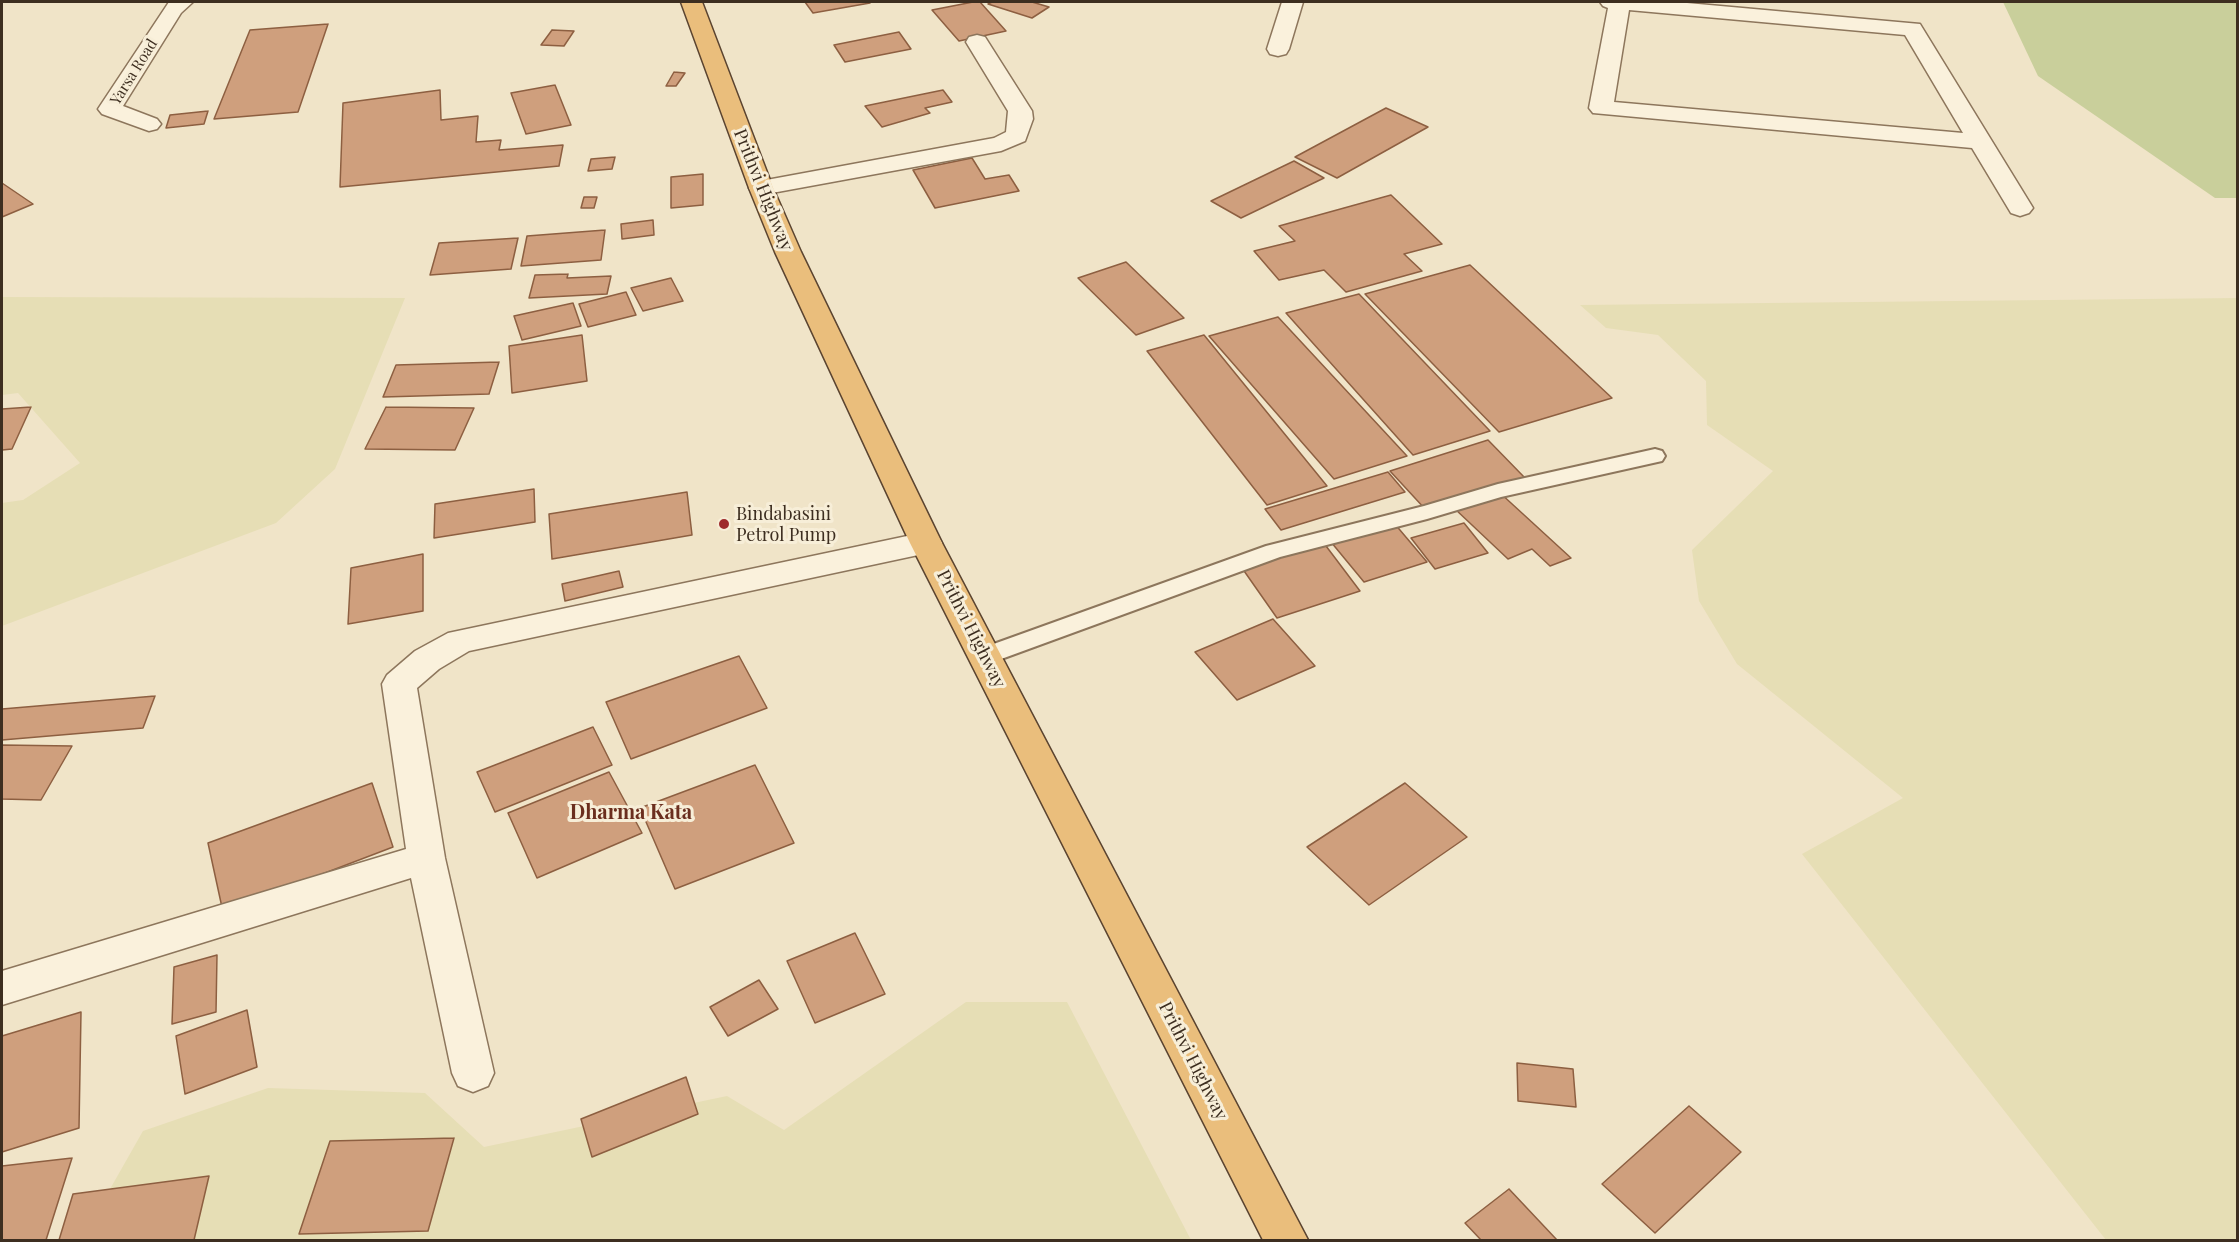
<!DOCTYPE html>
<html>
<head>
<meta charset="utf-8">
<style>
  body { margin:0 }
  #map { position:relative; width:2239px; height:1242px; overflow:hidden; background:#f0e4c8; font-family:"Playfair Display",serif }
  canvas { display:block }
  .frame { position:absolute; inset:0; border:3px solid #3d2e20; pointer-events:none }
</style>
</head>
<body>
<div id="map">
<canvas width="2239" height="1242"></canvas>
<div class="frame"></div>
</div>
<script>
const c = document.querySelector('canvas').getContext('2d');
c.lineJoin = 'round';
function fillPath(path, color) { c.fillStyle = color; c.fill(path, 'evenodd'); }
const shape = rows => new Path2D(rows.map(r => 'M' + r).join(''));
function stroke(path, color, width, dash) { c.strokeStyle = color; c.lineWidth = width; c.lineCap = dash ? 'butt' : 'round'; c.setLineDash(dash || []); c.stroke(path); }
function drawText(font, color, halo, rows, align = 'center') {
  c.font = font + ' "Playfair Display",serif'; c.lineWidth = 6; c.setLineDash([]); c.textBaseline = 'middle'; c.strokeStyle = halo; c.fillStyle = color; for (const [text, x, y, turn = 0] of rows) {
    c.save(); c.translate(x, y); c.rotate((+turn || 0) * Math.PI / 180); c.textAlign = isNaN(turn) ? turn : align; if (halo) c.strokeText(text, 0, 0); c.fillText(text, 0, 0); c.restore();
  }
}
const farmland = shape([
  [2,297,405,298,335,469,276,523,2,626,2,503,23,500,80,463,18,393,2,395],
  [2237,298,2237,1240,2106,1240,1802,854,1903,798,1737,664,1699,601,1692,550,1773,471,1707,425,1706,381,1658,335,1606,328,1580,305],
  [966,1002,1067,1002,1191,1240,81,1240,143,1131,268,1088,425,1093,484,1147,727,1096,784,1130]
]);
const green = shape([
  [2003,2,2237,2,2237,198,2215,198,2038,76]
]);
const building = shape([
  [805,2,869,2,870,3,813,13,805,2],
  [973,2,980,2,1006,31,959,41,932,10,973,2],
  [992,2,1032,2,1049,7,1032,18,988,4,992,2],
  [328,24,298,112,214,119,250,30,328,24],
  [552,30,574,31,564,46,541,45,552,30],
  [899,32,911,49,845,62,834,45,899,32],
  [674,72,685,73,676,86,666,86,674,72],
  [555,85,571,125,526,134,511,93,555,85],
  [440,90,441,120,478,116,476,142,501,140,499,150,563,145,559,166,340,187,343,103,440,90],
  [943,90,952,102,925,108,930,113,882,127,865,106,943,90],
  [1386,108,1428,127,1337,178,1295,157,1386,108],
  [208,111,204,124,166,128,170,115,208,111],
  [615,157,612,169,588,171,591,159,615,157],
  [972,158,985,179,1009,175,1019,191,935,208,913,170,972,158],
  [1294,161,1324,178,1241,218,1211,201,1294,161],
  [703,174,703,205,671,208,671,177,703,174],
  [2,183,33,204,2,217,2,183],
  [1391,195,1442,244,1404,254,1422,271,1346,292,1324,270,1279,280,1254,251,1295,241,1279,226,1391,195],
  [584,197,597,197,594,208,581,208,584,197],
  [653,220,654,235,622,239,621,224,653,220],
  [605,230,601,260,521,266,527,236,605,230],
  [518,238,511,269,430,275,439,243,518,238],
  [1126,262,1184,318,1136,335,1078,278,1126,262],
  [1470,265,1612,398,1499,432,1365,294,1470,265],
  [568,274,567,278,611,276,607,294,529,298,535,275,568,274],
  [671,278,683,301,643,311,631,288,671,278],
  [626,292,636,315,588,327,579,304,626,292],
  [1359,294,1490,431,1413,455,1286,313,1359,294],
  [573,303,581,326,522,340,514,316,573,303],
  [1278,317,1407,456,1334,479,1209,336,1278,317],
  [582,335,587,381,512,393,509,346,582,335],
  [1204,335,1327,486,1267,505,1147,351,1204,335],
  [499,362,489,394,383,397,396,365,499,362],
  [31,407,12,449,2,450,2,409,31,407],
  [386,407,474,408,455,450,365,449,386,407],
  [1488,440,1525,478,1426,510,1390,471,1488,440],
  [1388,472,1405,492,1281,530,1265,509,1388,472],
  [534,489,535,522,434,538,435,504,534,489],
  [687,492,692,535,552,559,549,514,687,492],
  [1499,492,1571,558,1550,566,1532,549,1508,559,1455,509,1499,492],
  [1394,523,1427,562,1364,582,1331,542,1394,523],
  [1464,523,1488,553,1435,569,1411,538,1464,523],
  [1323,542,1360,591,1277,618,1242,568,1323,542],
  [423,554,423,611,348,624,351,568,423,554],
  [619,571,623,587,565,601,562,584,619,571],
  [1273,619,1315,666,1237,700,1195,652,1273,619],
  [739,656,767,708,631,759,606,702,739,656],
  [155,696,143,728,2,740,2,709,155,696],
  [593,727,612,765,495,812,477,772,593,727],
  [2,745,72,746,41,800,2,799,2,745],
  [755,765,794,843,675,889,640,808,755,765],
  [609,772,642,833,537,878,508,813,609,772],
  [372,783,393,847,223,912,208,843,372,783],
  [1405,783,1467,837,1369,905,1307,847,1405,783],
  [855,933,885,994,815,1023,787,961,855,933],
  [217,955,216,1012,172,1024,174,967,217,955],
  [759,980,778,1009,728,1036,710,1007,759,980],
  [247,1010,257,1067,185,1094,176,1036,247,1010],
  [81,1012,79,1128,2,1152,2,1036,81,1012],
  [1517,1063,1573,1069,1576,1107,1518,1101,1517,1063],
  [686,1077,698,1114,592,1157,581,1119,686,1077],
  [1689,1106,1741,1152,1655,1233,1602,1184,1689,1106],
  [454,1138,428,1231,299,1234,330,1141,454,1138],
  [72,1158,46,1240,2,1240,2,1166,72,1158],
  [209,1176,194,1240,59,1240,73,1194,209,1176],
  [1509,1189,1557,1240,1481,1240,1465,1223,1509,1189]
]);
const service = shape([
  [1655,449,1662,451,1665,456,1662,461,1501,497,1427,519,1280,557,993,662,985,664,977,662,974,656,977,650,1266,546,1424,506,1498,484,1655,449]
]);
const minor = shape([
  [169,2,193,2,181,13,123,106,157,119,161,124,157,129,149,131,102,114,98,109,169,2],
  [1282,2,1303,2,1289,49,1286,54,1278,56,1270,54,1267,49,1282,2],
  [1600,2,1676,2,1920,24,2033,208,2029,213,2020,216,2011,213,1972,148,1593,113,1589,108,1608,8,1603,6,1600,2],
  [1629,10,1905,35,1963,133,1614,102,1629,10],
  [977,35,985,37,1032,111,1033,119,1025,141,1001,151,761,195,752,193,749,188,752,183,761,181,994,138,1006,132,1008,111,966,42,969,37,977,35],
  [926,532,937,535,942,543,937,551,469,651,439,669,417,688,445,858,494,1073,488,1086,473,1092,458,1086,452,1073,411,878,2,1005,2,971,406,849,382,684,387,675,415,651,448,633,926,532]
]);
const trunk = shape([
  [681,2,702,2,773,188,801,252,942,543,1308,1240,1263,1240,910,543,775,252,749,188,681,2]
]);
const markers = [
  [724,524,6,"#9e2a2b"]
];
const farStreetnames = [
  ["Yarsa Road",134,72,-58]
];
const streetNames = [
  ["Prithvi Highway",763,190,68],
  ["Prithvi Highway",971,629,63],
  ["Prithvi Highway",1193,1061,63]
];
const poiNames = [
  ["Bindabasini",736,514],
  ["Petrol Pump",736,535]
];
const neighbourhoodNames = [
  ["Dharma Kata",631,813]
];
fillPath(farmland, '#e6deb5');
fillPath(green, '#c9cf9b');
fillPath(building, '#cf9f7d');
stroke(building, '#8d5f41', 1.5);
stroke(service, '#8d765c', 4);
stroke(minor, '#8d765c', 3);
stroke(trunk, '#5b4430', 3);
fillPath(service, '#faf1dc');
fillPath(minor, '#faf1dc');
fillPath(trunk, '#eabe7c');
for (const [x, y, r, color] of markers) { const dot = new Path2D(); dot.arc(x, y, r, 0, 2 * Math.PI); c.fillStyle = color; c.fill(dot); stroke(dot, '#f7eed8', 2); }
drawText('15px', '#3d2e20', '#f7eed8', farStreetnames);
drawText('18px', '#3d2e20', '#f7eed8', streetNames);
drawText('18px', '#3d2e20', '#f7eed8', poiNames, 'left');
drawText('bold 20px', '#6b2e1e', '#f7eed8', neighbourhoodNames);
</script>
</body>
</html>
